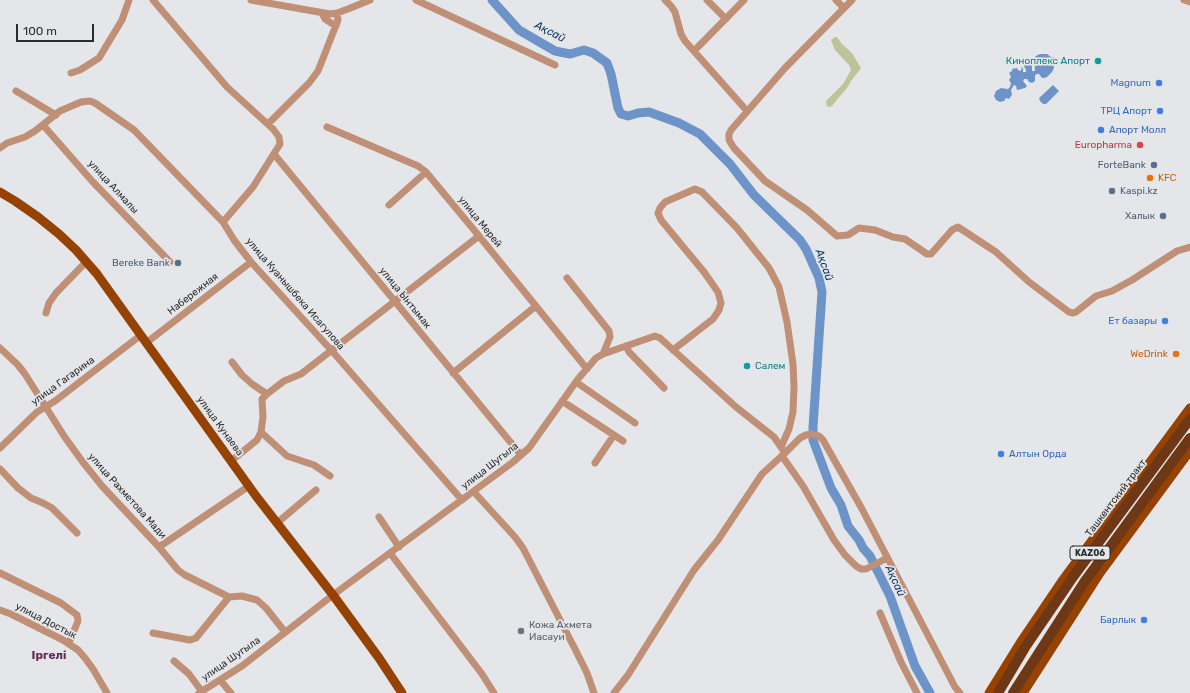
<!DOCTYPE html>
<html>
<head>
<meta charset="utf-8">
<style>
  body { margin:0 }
  #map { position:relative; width:1190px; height:693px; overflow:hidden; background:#e5e6e9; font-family:Rubik,sans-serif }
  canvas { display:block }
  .scale { position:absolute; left:16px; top:24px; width:78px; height:18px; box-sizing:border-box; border:2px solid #2a2b2c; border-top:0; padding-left:5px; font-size:12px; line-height:14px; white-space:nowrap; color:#2a2b2c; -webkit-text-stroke:3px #e5e6e9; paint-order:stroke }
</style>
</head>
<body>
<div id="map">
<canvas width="1190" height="693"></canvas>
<div class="scale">100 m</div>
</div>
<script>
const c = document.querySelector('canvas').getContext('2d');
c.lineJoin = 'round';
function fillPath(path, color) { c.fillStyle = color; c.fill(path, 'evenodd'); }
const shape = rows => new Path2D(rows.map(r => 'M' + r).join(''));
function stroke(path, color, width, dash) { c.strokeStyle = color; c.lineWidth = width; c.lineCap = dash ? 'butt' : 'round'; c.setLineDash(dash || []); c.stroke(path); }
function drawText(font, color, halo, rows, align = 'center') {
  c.font = font + ' Rubik,sans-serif'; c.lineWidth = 3.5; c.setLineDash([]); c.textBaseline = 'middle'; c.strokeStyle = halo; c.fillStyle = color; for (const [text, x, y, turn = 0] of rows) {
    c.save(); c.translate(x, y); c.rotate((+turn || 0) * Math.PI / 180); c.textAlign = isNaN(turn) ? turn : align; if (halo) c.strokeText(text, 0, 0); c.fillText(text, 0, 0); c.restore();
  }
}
const green = shape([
  [835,37,837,37,842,44,852,53,861,68,851,81,847,88,840,96,832,106,829,107,827,106,826,101,843,84,851,70,849,65,835,50,831,40]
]);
const water = shape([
  [1040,54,1047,54,1051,57,1054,57,1055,59,1053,62,1054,68,1052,72,1047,77,1044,78,1042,78,1039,74,1037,74,1035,75,1035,81,1032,83,1029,82,1027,79,1024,79,1023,81,1027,86,1025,88,1017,90,1016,86,1014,85,1011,90,1012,95,1009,99,1006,98,1004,101,1000,102,996,100,994,96,996,91,1001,88,1008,89,1010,87,1011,83,1009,80,1011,77,1009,73,1012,71,1012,69,1017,68,1018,70,1020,71,1022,69,1021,67,1023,68,1023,72,1026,72,1026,70,1023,64,1023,61,1025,59,1028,58,1032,62,1032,71,1035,71,1034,59,1036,56],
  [1053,85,1059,91,1046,104,1043,104,1040,101,1039,98]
]);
const river = shape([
  [492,0,519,30,555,51,570,54,584,50,593,53,607,63,611,74,618,108,621,114,628,116,638,113,649,112,679,123,700,134,730,164,754,195,800,240,806,249,819,278,822,292,813,427,813,440,831,488,841,505,848,526,859,540,863,548,870,556,890,596,915,666,930,693]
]);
const minor = shape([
  [153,0,227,87,273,129,279,137,280,144,253,187,223,222],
  [251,0,330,14,337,13,348,9,370,0],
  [416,0,555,65],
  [665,0,671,6,675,12,681,34,685,41,747,111],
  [707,0,726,19],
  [836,0,844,8],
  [852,0,785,68,731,130,729,134,729,140,734,148,765,181,807,210,837,236,848,235,859,228,875,230,893,237,905,239,927,254,931,254,952,230,958,227,996,252,1029,282,1069,312,1073,313,1076,312,1096,296,1112,291,1132,280,1177,251,1190,247],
  [1184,0,1190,2],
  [322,13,325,19,336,26],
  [694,51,744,0],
  [71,73,80,70,99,58,122,20,129,0],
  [16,91,56,115],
  [268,124,309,83,318,71,338,20,337,13],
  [43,125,92,181,170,262],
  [327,127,418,166,426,172,479,236,587,369],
  [0,148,7,143,25,137,35,131,60,111,81,102,90,101,95,103,134,130,223,222,234,240,251,262,332,351,462,500],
  [274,154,521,455],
  [389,205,426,172],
  [567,278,609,331,610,337,603,354],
  [46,313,49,303,56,293,86,262],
  [146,343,251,262],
  [626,346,629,352,664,388],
  [0,348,18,365,25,374,64,436,82,461,102,486,159,547,178,570,185,575,229,597],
  [673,350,713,319,719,310,721,303,718,292,704,272,661,220,658,213,660,208,665,202,695,189,702,192,737,228,769,268,779,287,787,322,793,364,794,387,793,412,789,429,781,447],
  [232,362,242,375,252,384,267,394],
  [453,373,536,306],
  [576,382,635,423],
  [562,401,623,441],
  [261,432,287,456,314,465,330,476],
  [0,448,37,412,55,401,141,335],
  [782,456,803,486,834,540,845,555,856,566,861,569,866,569,887,558],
  [231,461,257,440,261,432,263,417,262,399,267,394,284,381,301,374,479,236],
  [595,463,614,435],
  [0,469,18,488,31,498,43,503,52,508,77,533],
  [474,492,515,537,523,548,575,649,587,673,594,693],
  [379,517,399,547],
  [277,523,316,490],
  [159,547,249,486],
  [390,553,482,674,494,693],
  [0,573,61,603,77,615,78,621,69,643],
  [0,610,11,614,63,640,78,650,85,658,93,669,107,693],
  [880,613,901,662,917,693],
  [153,633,190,640,196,638,229,597,242,596,257,600,266,608,285,632],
  [174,661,189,674,203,693],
  [220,680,231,693],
  [199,693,242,666,333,595,513,462,529,448,578,379,596,358,603,354,655,336,660,338,736,407,774,437,785,453],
  [614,693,628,675,694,570,718,540,762,474,785,453,800,438,806,435,812,434,819,436,823,440,862,509,955,687,960,693]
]);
const major = shape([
  [0,192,15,201,38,217,59,234,76,250,97,274,256,496,333,595,379,658,402,693],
  [989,693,1020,643,1062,581,1190,408],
  [1023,693,1100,573,1190,451]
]);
const highway = shape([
  [998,693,1026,646,1073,577,1190,419],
  [1013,693,1085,581,1190,438]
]);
const markers = [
  [1098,61,4,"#0f9aa8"],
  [1159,83,4,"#3f7fe0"],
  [1160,111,4,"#3f7fe0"],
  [1101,130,4,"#3f7fe0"],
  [1140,145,4,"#e0444e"],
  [1154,165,4,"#5c6f8a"],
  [1150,178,4,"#e8710a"],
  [1112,191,4,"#5c6f8a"],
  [1163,216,4,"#5c6f8a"],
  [178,263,4,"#5c6f8a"],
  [1165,321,4,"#3f7fe0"],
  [1176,354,4,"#e8710a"],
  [747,366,4,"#0f9aa8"],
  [1001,454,4,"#3f7fe0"],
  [1144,620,4,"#3f7fe0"],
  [521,631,4,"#6b7280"]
];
const shields = [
  [1090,553,40]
];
const shieldNames = [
  ["KАZ06",1090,553]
];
const cultureNames = [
  ["Киноплекс Апорт",1090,61],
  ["Салем",755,366,"left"]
];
const shopNames = [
  ["Magnum",1151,83],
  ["ТРЦ Апорт",1152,111],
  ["Апорт Молл",1109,130,"left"],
  ["Ет базары",1157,321],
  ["Алтын Орда",1009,454,"left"],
  ["Барлык",1136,620]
];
const healthNames = [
  ["Europharma",1132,145]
];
const serviceNames = [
  ["ForteBank",1146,165],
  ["Kaspi.kz",1120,191,"left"],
  ["Халык",1155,216],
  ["Bereke Bank",170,263]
];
const foodNames = [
  ["KFC",1158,178],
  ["WeDrink",1168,354,"right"]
];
const streetNames = [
  ["улица Алмалы",113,187,47],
  ["улица Мерей",480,222,51],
  ["Набережная",193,294,-38],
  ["улица Куанышбека Исагулова",295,294,49],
  ["улица Ынтымак",405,298,51],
  ["улица Гагарина",63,381,-36],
  ["улица Кунаева",220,426,54],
  ["улица Шугыла",490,466,-38],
  ["улица Рахметова Мади",127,496,48],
  ["Ташкентский тракт",1116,498,-53],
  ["улица Достык",46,621,27],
  ["улица Шугыла",231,659,-35]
];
const worshipNames = [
  ["Кожа Ахмета",529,625],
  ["Иасауи",529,637]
];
const waterNames = [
  ["Ақсай",550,32,27],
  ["Ақсай",824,265,70],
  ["Ақсай",895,581,65]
];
const quarterNames = [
  ["Іргелі",49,656]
];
fillPath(green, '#bec497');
fillPath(water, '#6d94c9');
stroke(river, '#6d94c9', 9);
stroke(minor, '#bf8f76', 7);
stroke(major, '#954202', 9);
stroke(highway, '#6e3715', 10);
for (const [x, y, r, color] of markers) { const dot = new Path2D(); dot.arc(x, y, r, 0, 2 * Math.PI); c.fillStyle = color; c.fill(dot); stroke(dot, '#e5e6e9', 1.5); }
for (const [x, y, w] of shields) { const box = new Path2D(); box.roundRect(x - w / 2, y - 7, w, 14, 3); c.fillStyle = '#e5e6e9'; c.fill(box); stroke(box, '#2a2b2c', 1); }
drawText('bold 9px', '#2a2b2c', null, shieldNames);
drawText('10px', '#0d838f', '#e5e6e9', cultureNames, 'right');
drawText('10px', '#366cbe', '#e5e6e9', shopNames, 'right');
drawText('10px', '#be3a42', '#e5e6e9', healthNames, 'right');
drawText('10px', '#4e5e75', '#e5e6e9', serviceNames, 'right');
drawText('10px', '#c56008', '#e5e6e9', foodNames, 'left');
drawText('10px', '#2a2b2c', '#e5e6e9', streetNames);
drawText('10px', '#5b616d', '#e5e6e9', worshipNames, 'left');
drawText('italic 11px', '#0c3465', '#e5e6e9', waterNames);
drawText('bold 12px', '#662c56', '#e5e6e9', quarterNames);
</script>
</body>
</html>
